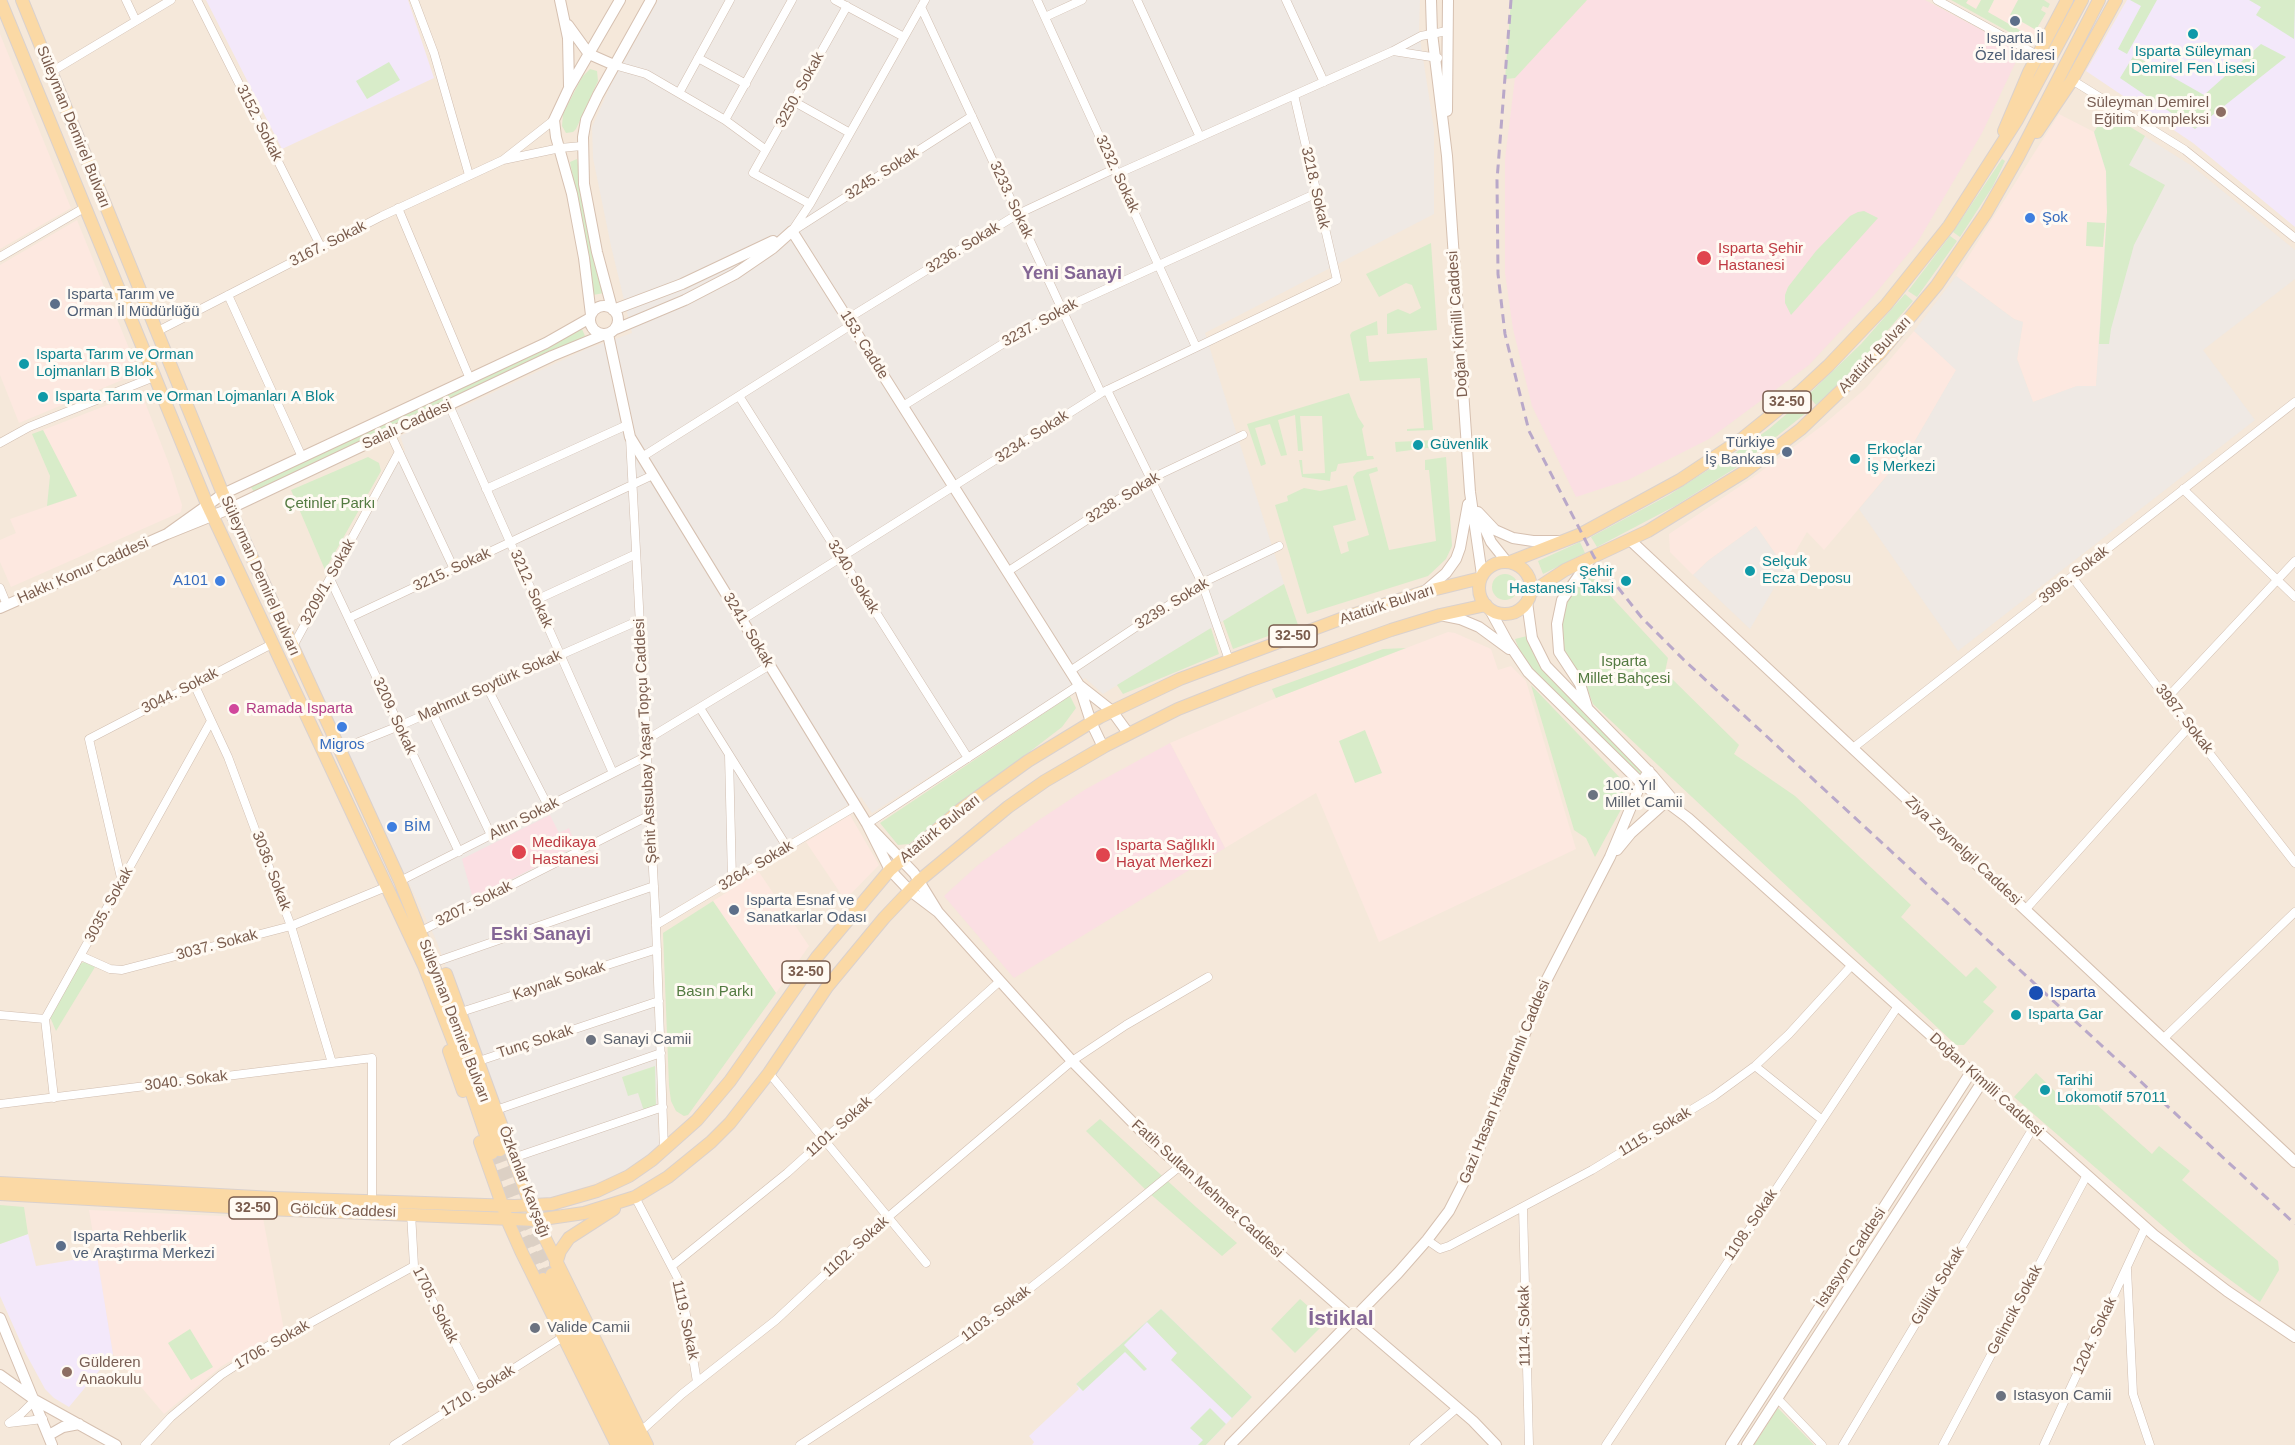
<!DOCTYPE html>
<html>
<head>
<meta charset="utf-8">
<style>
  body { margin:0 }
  canvas { display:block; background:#fdf6ec }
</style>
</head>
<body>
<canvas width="2295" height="1445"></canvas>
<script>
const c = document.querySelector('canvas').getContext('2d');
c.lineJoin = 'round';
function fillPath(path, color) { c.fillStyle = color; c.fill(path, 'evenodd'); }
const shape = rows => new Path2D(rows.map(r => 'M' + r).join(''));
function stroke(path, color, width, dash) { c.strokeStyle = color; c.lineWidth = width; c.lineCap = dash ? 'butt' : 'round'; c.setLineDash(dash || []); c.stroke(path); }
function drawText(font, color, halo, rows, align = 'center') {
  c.font = font + ' Helvetica,sans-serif'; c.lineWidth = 6; c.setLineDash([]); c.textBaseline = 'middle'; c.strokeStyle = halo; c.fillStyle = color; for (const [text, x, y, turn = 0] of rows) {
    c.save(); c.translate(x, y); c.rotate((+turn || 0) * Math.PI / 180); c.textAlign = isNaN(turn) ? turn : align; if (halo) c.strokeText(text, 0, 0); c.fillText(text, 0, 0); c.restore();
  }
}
const residential = shape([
  [0,0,2295,0,2295,1445,0,1445]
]);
const commercial = shape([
  [1951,0,2044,0,2050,4,2048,8,2043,6,2041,10,2046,13,2029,43],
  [0,34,71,208,0,249],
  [2059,114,2094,132,2106,171,2107,212,2096,386,2077,386,2033,402,2017,359,2023,322,2014,319,1956,276],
  [77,220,139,373,19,423,0,375,0,265],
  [1914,331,1957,369,1912,446,1824,550,1807,532,1787,566,1781,562,1756,526,1709,560,1693,575,1670,552,1669,534,1752,478,1823,425,1866,388],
  [141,392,169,464,182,505,181,512,11,587,0,562,0,540,16,533,10,519,77,496,43,430],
  [1448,632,1455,633,1491,649,1498,670,1511,666,1526,681,1576,849,1379,942,1316,793,1225,848,1170,743,1276,698],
  [850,815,879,865,845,900,806,842],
  [759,872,809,946,776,993,713,901],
  [89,1210,263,1218,284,1330,222,1366,164,1414,113,1354]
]);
const industrial = shape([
  [658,0,1420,0,1419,32,1434,129,1434,214,1205,333,1284,584,1103,694,1085,678,872,813,861,797,652,922,659,1147,647,1158,623,1172,565,1194,534,1200,436,940,297,647,405,450,400,436,586,349,632,333,611,246,593,158,592,127,611,84],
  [2106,112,2192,166,2295,250,2295,279,2203,350,2255,420,1958,651,1859,509,1912,446,1956,370,1914,331,1956,276,2014,319,2023,322,2017,359,2033,402,2077,386,2096,386,2107,212,2106,171,2094,132],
  [1756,526,1781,562,1787,566,1750,629,1693,575,1709,560]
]);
const education = shape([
  [206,0,408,0,434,78,282,149],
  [2127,0,2295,0,2295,227,2193,143,2086,71],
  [28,1234,36,1266,97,1256,113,1354,69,1407,54,1398,45,1389,25,1352,0,1296,0,1244],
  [1161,1309,1252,1397,1206,1445,1032,1445,1034,1442,1029,1436,1079,1389,1076,1384]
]);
const medical = shape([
  [1587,0,1925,0,2021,51,1982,133,1917,243,1875,294,1809,365,1709,439,1628,480,1576,497,1532,406,1513,329,1505,273,1505,159,1515,78],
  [1170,743,1225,848,1014,978,944,896,978,865,1039,820,1086,789],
  [550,815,559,833,569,828,576,846,473,899,462,859]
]);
const green = shape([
  [1511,0,1587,0,1515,78,1505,79],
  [1951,0,1968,0,1966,3,1976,9,1981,0,1994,0,1988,12,2032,37,2029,43],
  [2018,0,2044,0,2050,4,2048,8,2043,6,2041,10,2046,13,2036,30,2010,15],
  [2130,0,2157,0,2127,54,2118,49,2141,6],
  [2249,0,2295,0,2294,39,2256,15,2261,7],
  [2261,44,2286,57,2195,129,2120,78,2134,55,2204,95],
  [389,62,400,80,367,99,356,81],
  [590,69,597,71,598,81,576,129,573,132,566,133,562,126,563,114,582,77],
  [2106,112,2145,136,2129,165,2165,185,2134,245,2111,329,2109,344,2099,344,2107,212,2106,171,2094,132],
  [577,159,594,262,604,293,593,295,590,263,570,162],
  [2002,159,2005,161,1993,186,1960,237,1953,232],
  [1864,211,1878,218,1791,315,1785,303,1785,295,1788,287,1816,251,1850,216,1858,212],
  [2087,222,2105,223,2103,247,2086,246],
  [1950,236,1957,241,1917,297,1908,291],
  [1431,243,1437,330,1387,334,1387,314,1398,309,1410,314,1421,308,1412,285,1406,283,1379,297,1366,274],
  [1905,294,1913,301,1856,367,1816,405,1808,395,1861,344],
  [1377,321,1378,335,1366,336,1369,362,1427,358,1433,430,1407,431,1407,429,1424,428,1420,378,1360,381,1350,335,1352,332],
  [582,329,585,336,254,492,251,487],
  [1349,393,1358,417,1364,426,1362,429,1367,456,1373,456,1374,459,1338,464,1336,471,1331,472,1330,481,1302,477,1299,460,1302,460,1303,474,1325,473,1322,416,1300,416,1303,451,1298,451,1295,415,1278,420,1287,455,1281,456,1270,424,1255,428,1266,464,1261,466,1247,424],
  [1803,400,1811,409,1742,464,1735,453,1769,429],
  [43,430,77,496,47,506,50,476,32,434],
  [1434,440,1435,447,1396,452,1395,442],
  [1730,456,1737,467,1675,506,1597,547,1591,537,1669,495],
  [368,457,379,463,381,471,325,570,291,490],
  [1446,457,1452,546,1446,559,1428,576,1307,614,1275,505,1288,501,1287,496,1304,488,1320,491,1347,485,1356,520,1333,526,1341,554,1349,551,1347,542,1369,535,1353,477,1357,472,1377,467,1378,471,1369,474,1389,550,1436,541,1429,470,1425,470,1425,460],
  [1580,542,1585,553,1543,574,1538,561],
  '1492 587a13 13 0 1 1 26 0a13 13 0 1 1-26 0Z',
  [1591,575,1668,658,1665,672,1739,745,1734,754,1795,796,1911,905,1901,917,1966,977,1976,967,1997,987,1983,1002,1994,1011,1964,1045,1956,1045,1593,704,1585,682,1564,654,1560,617,1569,595],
  [1284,584,1298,625,1233,649,1223,621],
  [1211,628,1219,654,1123,694,1117,685],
  [1527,636,1533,653,1542,667,1642,772,1640,774,1532,669,1521,654,1515,639],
  [1406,648,1276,698,1272,689,1383,649],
  [1531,685,1624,782,1627,792,1624,804,1595,857,1586,838,1574,830],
  [1070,696,1076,708,1062,727,909,844,898,845,880,823],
  [1365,730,1382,773,1355,783,1339,741],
  [713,901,776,993,688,1115,684,1116,676,1111,671,1101,669,1086,663,933],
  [84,962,95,967,56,1031,50,1017,80,964],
  [655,1066,656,1107,644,1111,638,1093,628,1096,622,1077],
  [2036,1073,2064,1100,2077,1087,2152,1154,2159,1146,2190,1171,2182,1180,2278,1261,2279,1270,2260,1302,2194,1253,2014,1097],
  [1100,1119,1196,1207,1237,1243,1222,1256,1148,1192,1086,1131],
  [0,1205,24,1207,28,1234,0,1244],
  [1300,1299,1319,1316,1320,1328,1295,1353,1271,1329],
  [1161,1309,1252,1397,1232,1418,1171,1360,1177,1353,1147,1322,1124,1345,1147,1369,1144,1371,1125,1352,1083,1391,1076,1384],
  [190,1329,213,1367,191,1380,168,1343],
  [1210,1408,1226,1424,1206,1445,1198,1445,1203,1440,1190,1428],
  [1778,1408,1814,1445,1754,1445]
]);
const primaryTunnel = shape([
  [500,1150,524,1215,552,1274],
  [492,1153,514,1215,543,1279]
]);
const street = shape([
  [126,0,136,21],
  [197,0,321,247],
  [414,0,434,53,469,175],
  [835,0,904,37],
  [1037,0,1196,347],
  [1137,0,1200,137],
  [1286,0,1324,82],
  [1937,0,2037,55],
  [921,7,1101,393],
  [1045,17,1082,0],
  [698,58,746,84],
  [1438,58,1393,51,1421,36,1447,31],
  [614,65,646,74,725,120,766,150],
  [51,72,171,0],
  [2072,80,2185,150,2295,238],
  [679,93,730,0],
  [793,101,850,133],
  [554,120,503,160,560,148,582,146],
  [725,120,792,0],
  [1117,174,1393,51],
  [810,204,753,173,847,6],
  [398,208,470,379],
  [796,229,972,116],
  [792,231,810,204,925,0],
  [0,257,84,208],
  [228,295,302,457],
  [847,319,1018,214,1114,169],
  [156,332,382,216,503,160],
  [1107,390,1202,583,1229,660],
  [739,396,968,758],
  [449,405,613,773],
  [903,406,1049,315,1317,193],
  [390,433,454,569],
  [630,438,656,925,664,1150],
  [0,443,29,427,154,377],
  [642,457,851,325],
  [486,489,627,425],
  [2183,489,2295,597],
  [1007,572,1150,479,1243,435],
  [2072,577,2295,863],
  [330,579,459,852],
  [0,588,7,605],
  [536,600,636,554],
  [349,618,653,475],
  [742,620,1101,393,1337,280,1294,95],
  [292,648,399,452],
  [1070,671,1202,583,1279,546],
  [194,684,228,757,291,926,332,1063],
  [487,687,548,806],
  [2167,698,2295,561],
  [700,708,787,847],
  [432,712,491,835],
  [646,740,770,665],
  [1853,748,2295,402],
  [339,750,399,726,640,620],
  [729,755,732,880],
  [867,824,1079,685],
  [400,881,647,756],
  [122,882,89,739,272,644],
  [2026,909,2189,727],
  [656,925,856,806],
  [427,928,650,815],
  [81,956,110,969,122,970,291,926,386,887],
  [441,960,654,886],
  [461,1012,657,949],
  [0,1015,45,1019],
  [2164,1038,2295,912],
  [479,1061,659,1001],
  [1755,1066,1821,1119],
  [769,1073,926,1263],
  [54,1098,45,1019,211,721],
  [0,1104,372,1058,372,1201],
  [496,1110,661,1053],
  [513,1158,663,1107],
  [635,1197,677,1277,684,1303,697,1382],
  [1523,1207,1529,1445],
  [411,1213,414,1266,480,1390],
  [1427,1240,1440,1249,1449,1246,1592,1170,1714,1096,1755,1066,1789,1034,1852,965],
  [672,1266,787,1173,1000,981],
  [2127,1269,2133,1394,2150,1445],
  [1777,1398,1822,1445],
  [35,1400,21,1414,9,1423,43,1419],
  [640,1432,682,1394,776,1320,867,1235,1072,1061,1126,1025,1208,977],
  [145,1445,171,1417,221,1375,252,1355,414,1266],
  [394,1445,563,1337],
  [800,1445,986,1323,1062,1263,1179,1167],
  [1414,1445,1457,1408],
  [1606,1445,1898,1006],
  [1843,1445,2033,1128],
  [1943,1445,2087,1175],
  [2044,1445,2145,1228]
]);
const secondary = shape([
  [560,0,568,38,569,86],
  [1431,0,1432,33,1447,156,1470,492,1482,575],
  [568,25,589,54,614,65],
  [1447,111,1448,0],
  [792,231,1079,685],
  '590 320a14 14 0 1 1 28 0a14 14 0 1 1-28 0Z',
  [612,308,597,252,584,184,583,137,586,120,598,95,651,0],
  [613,310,682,284,773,241],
  [591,315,584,258,572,194,556,137,554,120,569,88,620,0],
  [590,318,546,343,223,494,167,534,229,509,552,356,603,335],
  [616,329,685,300,735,274,773,248,792,231],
  [608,334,630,437,867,824],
  [1478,512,1495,530,1513,538,1533,541,1562,541],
  [1481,520,1491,542,1507,562],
  [1630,540,2295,1162],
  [1425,591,1446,573,1456,559,1460,548,1468,504],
  [1527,602,1532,638,1546,666,1653,776,1679,807],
  [0,608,167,534],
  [1489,608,1507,641,1528,672,1641,783,1688,818,2154,1235,2227,1291,2295,1337],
  [1440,615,1460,619,1479,627,1509,649],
  [1587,707,1580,684,1559,652,1557,624,1562,600,1591,558],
  [1103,747,1091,722,1079,685,1112,711,1128,733],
  [867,824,914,873,938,912,909,890,890,870,867,824],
  [1617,850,1631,833,1670,798],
  [938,912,1072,1061,1150,1140,1341,1308,1473,1421,1496,1445],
  [0,1318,52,1445],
  [0,1375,35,1400,116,1445],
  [49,1435,63,1427,79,1424],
  [1230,1445,1398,1273,1427,1240,1449,1211,1472,1166,1546,981,1610,857,1641,783,1649,771],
  [1731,1445,1971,1072],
  [1747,1445,1982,1082]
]);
const primary = shape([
  [0,0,207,504,424,966,462,1064,492,1153],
  [22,0,223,494,400,881,453,1015,500,1150],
  [2004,131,2029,72,2067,0],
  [2037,132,2072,80,2116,0],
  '1479 588a26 26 0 1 1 52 0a26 26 0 1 1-52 0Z',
  [1510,562,1581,534,1680,480,1743,438,1801,391,1828,366,1886,305,1949,226,2017,120,2082,0],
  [1530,593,1565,570,1648,531,1744,472,1801,429,1880,353,1937,285,1986,213,2018,157,2099,0],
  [446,974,536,1220,647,1445],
  [449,1051,463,1091],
  [480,1142,509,1224,521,1251,617,1445],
  [0,1183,274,1198,515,1206,552,1204,597,1191,629,1176,652,1160,697,1120,730,1081,817,957,890,870,960,810,1028,761,1100,717,1180,679,1346,617,1424,592,1481,578],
  [0,1194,266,1209,536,1220,584,1213,635,1197,668,1177,711,1142,730,1123,769,1073,827,987,884,918,920,880,1008,807,1045,781,1105,746,1178,709,1249,681,1391,630,1440,615,1486,605],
  [556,1264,560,1251,569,1238,614,1209],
  [552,1274,637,1445],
  [543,1279,627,1445]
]);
const rail = shape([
  [1511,0,1497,180,1498,274,1505,334,1529,431,1594,557,1642,618,1684,660,2295,1224]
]);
const markers = [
  [2015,21,6,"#5c6f8a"],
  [2193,34,6,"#0f9aa8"],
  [2221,112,6,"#8d6e63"],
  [2030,218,6,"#3f7fe0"],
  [1704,258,8,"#e0444e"],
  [55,304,6,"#5c6f8a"],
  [24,364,6,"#0f9aa8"],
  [43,397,6,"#0f9aa8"],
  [1418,445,6,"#0f9aa8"],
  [1787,452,6,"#5c6f8a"],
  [1855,459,6,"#0f9aa8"],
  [1750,571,6,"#0f9aa8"],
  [220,581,6,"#3f7fe0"],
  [1626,581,6,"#0f9aa8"],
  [234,709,6,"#d1479c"],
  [342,727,6,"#3f7fe0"],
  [1593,795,6,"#6b7280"],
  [392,827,6,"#3f7fe0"],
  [519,852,8,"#e0444e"],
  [1103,855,8,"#e0444e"],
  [734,910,6,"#5c6f8a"],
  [2036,993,8,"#1a4fb4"],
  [2016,1015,6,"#0f9aa8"],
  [591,1040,6,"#6b7280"],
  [2045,1090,6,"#0f9aa8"],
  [61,1246,6,"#5c6f8a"],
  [535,1328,6,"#6b7280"],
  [67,1372,6,"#8d6e63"],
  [2001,1396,6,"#6b7280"]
];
const shields = [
  [1787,402,48],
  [1293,636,48],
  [806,972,48],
  [253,1208,48]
];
const shieldNames = [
  ["32-50",1787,402],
  ["32-50",1293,636],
  ["32-50",806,972],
  ["32-50",253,1208]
];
const serviceNames = [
  ["Isparta İl",2015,39,"center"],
  ["Özel İdaresi",2015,56,"center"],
  ["Isparta Tarım ve",67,295],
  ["Orman İl Müdürlüğü",67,312],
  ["Türkiye",1775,443,"right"],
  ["İş Bankası",1775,460,"right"],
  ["Isparta Esnaf ve",746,901],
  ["Sanatkarlar Odası",746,918],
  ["Isparta Rehberlik",73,1237],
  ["ve Araştırma Merkezi",73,1254]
];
const cultureNames = [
  ["Isparta Süleyman",2193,52,"center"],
  ["Demirel Fen Lisesi",2193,69,"center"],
  ["Isparta Tarım ve Orman",36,355],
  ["Lojmanları B Blok",36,372],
  ["Isparta Tarım ve Orman Lojmanları A Blok",55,397],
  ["Güvenlik",1430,445],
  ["Erkoçlar",1867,450],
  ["İş Merkezi",1867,467],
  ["Selçuk",1762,562],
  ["Ecza Deposu",1762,579],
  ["Şehir",1614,572,"right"],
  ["Hastanesi Taksi",1614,589,"right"],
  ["Isparta Gar",2028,1015],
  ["Tarihi",2057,1081],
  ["Lokomotif 57011",2057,1098]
];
const streetNames = [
  ["3250. Sokak",800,90,-61],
  ["3152. Sokak",259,123,63],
  ["Süleyman Demirel Bulvarı",73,127,68],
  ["3245. Sokak",882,174,-33],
  ["3232. Sokak",1117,174,65],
  ["3218. Sokak",1315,188,77],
  ["3233. Sokak",1011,200,65],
  ["3167. Sokak",328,244,-27],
  ["3236. Sokak",963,248,-32],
  ["3237. Sokak",1040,323,-29],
  ["Doğan Kimilli Caddesi",1458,324,-94],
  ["153. Cadde",864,345,58],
  ["Atatürk Bulvarı",1875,355,-47],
  ["Salalı Caddesi",407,425,-25],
  ["3234. Sokak",1032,437,-33],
  ["3238. Sokak",1123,498,-32],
  ["3215. Sokak",452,570,-25],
  ["Hakkı Konur Caddesi",83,571,-24],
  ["3996. Sokak",2074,575,-38],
  ["Süleyman Demirel Bulvarı",260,576,66],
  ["3240. Sokak",853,577,58],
  ["3209/1. Sokak",328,582,-61],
  ["3212. Sokak",531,589,66],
  ["3239. Sokak",1172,604,-32],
  ["Atatürk Bulvarı",1387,605,-18],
  ["3241. Sokak",748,630,59],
  ["Mahmut Soytürk Sokak",490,686,-24],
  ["3044. Sokak",180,691,-27],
  ["3209. Sokak",394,716,65],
  ["3987. Sokak",2184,719,52],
  ["Şehit Astsubay Yaşar Topçu Caddesi",646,741,-93],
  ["Altın Sokak",524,819,-27],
  ["Atatürk Bulvarı",940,829,-39],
  ["Ziya Zeynelgil Caddesi",1963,851,43],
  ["3264. Sokak",756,866,-31],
  ["3036. Sokak",271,871,69],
  ["3207. Sokak",474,904,-27],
  ["3035. Sokak",109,905,-61],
  ["3037. Sokak",217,945,-15],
  ["Kaynak Sokak",559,981,-18],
  ["Süleyman Demirel Bulvarı",454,1021,69],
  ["Tunç Sokak",535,1042,-18],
  ["3040. Sokak",186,1081,-7],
  ["Gazi Hasan Hisarardınlı Caddesi",1505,1082,-68],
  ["Doğan Kimilli Caddesi",1986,1085,42],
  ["1101. Sokak",839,1127,-42],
  ["1115. Sokak",1655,1132,-31],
  ["Özkanlar Kavşağı",524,1182,69],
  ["Fatih Sultan Mehmet Caddesi",1207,1189,42],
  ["Gölcük Caddesi",343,1211,2],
  ["1108. Sokak",1751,1225,-56],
  ["1102. Sokak",856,1247,-42],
  ["İstasyon Caddesi",1851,1258,-57],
  ["Güllük Sokak",1938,1286,-59],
  ["1705. Sokak",435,1305,63],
  ["Gelincik Sokak",2015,1310,-62],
  ["1103. Sokak",996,1314,-37],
  ["1119. Sokak",685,1320,78],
  ["1114. Sokak",1525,1326,-91],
  ["1204. Sokak",2095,1336,-65],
  ["1706. Sokak",272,1345,-30],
  ["1710. Sokak",478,1391,-32]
];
const educationNames = [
  ["Süleyman Demirel",2209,103],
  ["Eğitim Kompleksi",2209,120],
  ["Gülderen",79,1363,"left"],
  ["Anaokulu",79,1380,"left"]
];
const shopNames = [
  ["Şok",2042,218],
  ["A101",208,581,"right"],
  ["Migros",342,745,"center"],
  ["BİM",404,827]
];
const healthNames = [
  ["Isparta Şehir",1718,249],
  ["Hastanesi",1718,266],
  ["Medikaya",532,843],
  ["Hastanesi",532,860],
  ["Isparta Sağlıklı",1116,846],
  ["Hayat Merkezi",1116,863]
];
const parkNames = [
  ["Çetinler Parkı",330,504],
  ["Isparta",1624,662],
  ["Millet Bahçesi",1624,679],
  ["Basın Parkı",715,992]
];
const hotelNames = [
  ["Ramada Isparta",246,709]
];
const worshipNames = [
  ["100. Yıl",1605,786],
  ["Millet Camii",1605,803],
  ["Sanayi Camii",603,1040],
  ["Valide Camii",547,1328],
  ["Istasyon Camii",2013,1396]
];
const transitNames = [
  ["Isparta",2050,993]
];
const quarterNames = [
  ["Yeni Sanayi",1072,274],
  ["Eski Sanayi",541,935]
];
const districtNames = [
  ["İstiklal",1341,1319]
];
fillPath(residential, '#f5e8da');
fillPath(commercial, '#fde8e0');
fillPath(industrial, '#efe9e4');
fillPath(education, '#f3e8fa');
fillPath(medical, '#fbdfe3');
fillPath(green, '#d8ecc9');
stroke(primaryTunnel, '#dcd0c4', 12, [12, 6]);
stroke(street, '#d1beb0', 9);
stroke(secondary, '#d6c0b0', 12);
stroke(primary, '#dad1cd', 14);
stroke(street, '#fff', 8);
stroke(secondary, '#fff', 10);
stroke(primary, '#fbd9a5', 12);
stroke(rail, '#b9a8c9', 3, [9, 6]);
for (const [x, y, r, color] of markers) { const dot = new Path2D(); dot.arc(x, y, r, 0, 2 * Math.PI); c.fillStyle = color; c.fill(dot); stroke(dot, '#fffaf3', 2); }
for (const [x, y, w] of shields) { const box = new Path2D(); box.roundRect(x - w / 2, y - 11, w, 22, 4.5); c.fillStyle = '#fffaf3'; c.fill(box); stroke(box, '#7a5c4d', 1.5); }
drawText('bold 14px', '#7a5c4d', null, shieldNames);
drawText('15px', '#4e5e75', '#fffaf3', serviceNames, 'left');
drawText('15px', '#0d838f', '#fffaf3', cultureNames, 'left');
drawText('15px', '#7a5c4d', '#fffaf3', streetNames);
drawText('15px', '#785e54', '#fffaf3', educationNames, 'right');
drawText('15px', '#366cbe', '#fffaf3', shopNames, 'left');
drawText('15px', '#be3a42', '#fffaf3', healthNames, 'left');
drawText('15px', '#537a41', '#fffaf3', parkNames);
drawText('15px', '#b23c85', '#fffaf3', hotelNames, 'left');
drawText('15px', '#5b616d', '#fffaf3', worshipNames, 'left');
drawText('15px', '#164399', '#fffaf3', transitNames, 'left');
drawText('bold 18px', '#846695', '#fffaf3', quarterNames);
drawText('bold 21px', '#846695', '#fffaf3', districtNames);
</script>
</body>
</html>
